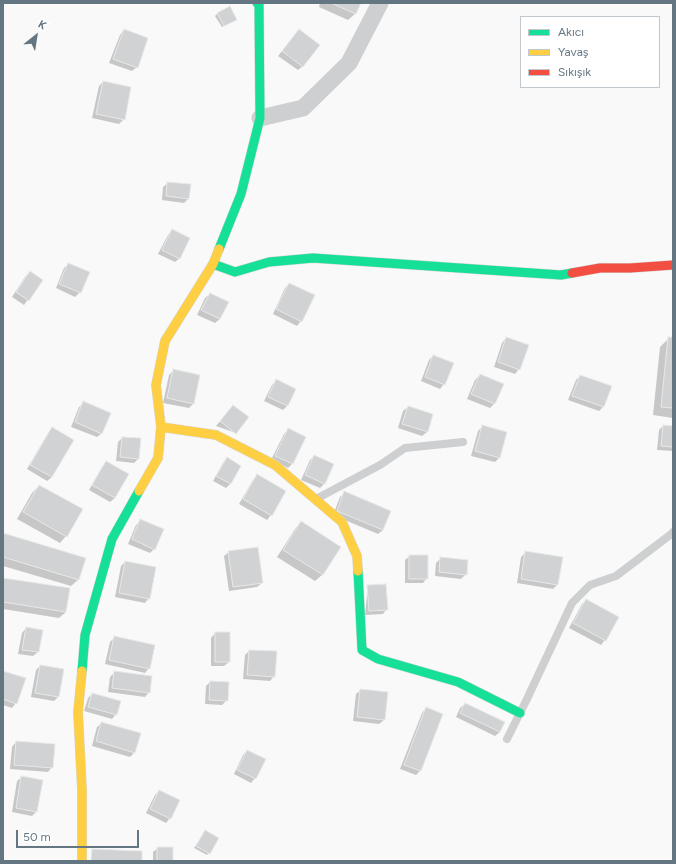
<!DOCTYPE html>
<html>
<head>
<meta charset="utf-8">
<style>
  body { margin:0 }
  #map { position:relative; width:676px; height:864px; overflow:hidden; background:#f9f9f9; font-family:Figtree,sans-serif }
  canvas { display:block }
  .frame { position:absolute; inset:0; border:4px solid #657683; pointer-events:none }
  .legend { position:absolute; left:520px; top:16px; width:140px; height:72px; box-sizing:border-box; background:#fff; border:1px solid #c1c8cd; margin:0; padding:5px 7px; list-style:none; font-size:12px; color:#657683 }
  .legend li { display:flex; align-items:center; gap:8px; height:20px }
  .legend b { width:20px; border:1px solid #c1c8cd }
  .north { position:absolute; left:16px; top:16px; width:40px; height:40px; -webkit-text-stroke:3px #fff; paint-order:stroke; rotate:30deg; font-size:11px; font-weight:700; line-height:16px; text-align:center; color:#657683 }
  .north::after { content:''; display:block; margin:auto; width:14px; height:18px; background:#657683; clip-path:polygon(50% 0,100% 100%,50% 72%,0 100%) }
  .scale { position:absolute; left:16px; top:830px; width:123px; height:18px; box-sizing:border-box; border:2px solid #657683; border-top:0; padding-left:5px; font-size:12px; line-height:14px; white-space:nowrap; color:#657683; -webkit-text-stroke:3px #fff; paint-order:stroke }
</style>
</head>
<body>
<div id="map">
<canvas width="676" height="864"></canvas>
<div class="frame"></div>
<ul class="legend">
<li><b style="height:5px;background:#16e098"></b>Akıcı</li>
<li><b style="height:5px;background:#ffcf43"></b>Yavaş</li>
<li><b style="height:5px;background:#f24e42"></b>Sıkışık</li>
</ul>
<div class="north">K</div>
<div class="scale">50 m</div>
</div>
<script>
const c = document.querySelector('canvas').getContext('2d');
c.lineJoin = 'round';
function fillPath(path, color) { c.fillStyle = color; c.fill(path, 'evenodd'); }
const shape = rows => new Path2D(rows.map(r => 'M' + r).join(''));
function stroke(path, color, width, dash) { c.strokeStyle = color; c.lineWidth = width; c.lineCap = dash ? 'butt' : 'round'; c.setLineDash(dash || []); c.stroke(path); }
const shadow = shape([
  [320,3,360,3,355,14,348,20,319,7],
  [217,14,234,21,222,27,215,16],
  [124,30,137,67,132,71,109,63,120,35],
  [299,30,303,66,298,70,278,56],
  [103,82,124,119,119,124,92,118,99,86],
  [168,183,188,199,184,203,162,200,163,187],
  [172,230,180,258,175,262,158,254,168,235],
  [69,264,80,292,75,297,56,288,64,268],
  [30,272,42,280,24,305,12,297,25,277],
  [289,284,301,321,297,326,273,314,285,288],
  [210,294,220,319,215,323,197,315,205,298],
  [506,338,519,369,515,374,494,367,502,343],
  [669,338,673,338,673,418,653,415,660,347],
  [433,356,444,384,440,389,421,381,429,360],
  [173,371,193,404,189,408,163,403,169,375],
  [480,375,494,404,490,408,467,399,475,380],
  [580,376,610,387,603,407,599,411,568,400,576,380],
  [277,380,295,389,287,406,283,410,264,401,272,385],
  [84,403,102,433,97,437,71,427,79,407],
  [233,406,236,433,216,426],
  [408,407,427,432,422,436,398,428,403,411],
  [663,426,673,427,673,451,657,450,659,430],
  [482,427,499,458,495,462,471,456,478,431],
  [52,428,52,477,47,481,27,469,48,433],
  [288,430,305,438,292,464,288,468,271,460,284,434],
  [122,438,138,459,134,463,116,461,118,442],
  [315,456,333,464,324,484,320,488,301,480,310,460],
  [227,459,240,466,230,484,226,488,213,481,223,463],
  [106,462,115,498,110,502,89,490,102,467],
  [258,475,271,515,267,520,239,504,253,480],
  [39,486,66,536,60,543,17,519,32,493],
  [345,493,383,530,378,534,333,515,340,497],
  [141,520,154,549,150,553,128,544,136,525],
  [301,522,340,547,322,575,315,581,277,557,295,529],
  [3,535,78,580,71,586,3,566],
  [229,552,262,583,257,587,229,591,224,556],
  [526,552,557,585,553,589,517,583,521,557],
  [410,556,427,578,423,583,405,583,405,560],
  [441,558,466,574,461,579,435,576,436,563],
  [125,562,149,598,145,603,115,597,121,566],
  [3,579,66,612,59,618,3,609],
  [368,586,387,609,383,614,365,615],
  [586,600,605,640,601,645,569,628,582,604],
  [26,628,42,631,38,652,33,656,18,654,22,633],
  [215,633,229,662,224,666,211,666,211,638],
  [114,638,149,668,145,673,105,664,110,642],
  [249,651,274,676,270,681,243,679,245,655],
  [40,666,58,697,54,701,31,697,36,670],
  [3,672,16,703,12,708,3,705],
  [115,672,149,692,145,697,108,692,110,677],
  [210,682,227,700,222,705,205,704,206,686],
  [361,690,384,720,379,724,353,721,356,694],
  [92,694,116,714,112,719,84,711,88,698],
  [465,704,500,732,495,736,456,717,460,708],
  [426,708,442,714,420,771,416,775,400,769,422,713],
  [102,723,135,752,130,757,92,746,97,727],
  [16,742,52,767,48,772,10,769,12,747],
  [247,751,255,778,251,783,234,774,243,755],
  [22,777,42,781,36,812,32,816,12,812,17,781],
  [159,791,170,818,166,823,146,813,155,795],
  [205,831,218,839,207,855,194,848],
  [158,848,172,861,153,861,153,852]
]);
const building = shape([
  [331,3,361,3,356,14,331,3],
  [230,6,237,20,224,26,217,13,230,6],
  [124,29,148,38,138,68,113,59,124,29],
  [299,29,320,45,303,67,282,51,299,29],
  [103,81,131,87,125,120,96,114,103,81],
  [167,182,191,184,189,199,166,196,167,182],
  [172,229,190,238,180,259,162,250,172,229],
  [68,263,90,272,81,293,59,284,68,263],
  [30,271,43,280,29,301,16,292,30,271],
  [289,283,315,295,302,322,276,309,289,283],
  [210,293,229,302,220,319,201,310,210,293],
  [506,337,529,345,520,370,498,362,506,337],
  [668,337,673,337,673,408,661,407,668,337],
  [433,355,454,363,445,385,425,377,433,355],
  [173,369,200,375,194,404,167,398,173,369],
  [480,374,504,384,495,404,471,394,480,374],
  [580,375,612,386,604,407,572,396,580,375],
  [276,379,296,389,288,406,268,397,276,379],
  [83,401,111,413,102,434,75,422,83,401],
  [233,405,249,417,236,434,220,421,233,405],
  [408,406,433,414,428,432,402,424,408,406],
  [482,425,507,432,500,458,475,451,482,425],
  [663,425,673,426,673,447,661,446,663,425],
  [52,427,74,440,52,477,30,465,52,427],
  [288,428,306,437,293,464,275,456,288,428],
  [122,437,141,438,139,459,120,457,122,437],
  [314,455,334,464,325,484,305,475,314,455],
  [227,457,241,466,231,484,216,476,227,457],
  [106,461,129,474,115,498,92,485,106,461],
  [257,474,286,491,272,516,243,499,257,474],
  [39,485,83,509,67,537,23,512,39,485],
  [344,491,391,511,383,530,337,511,344,491],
  [140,519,164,529,155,550,132,539,140,519],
  [301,521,341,547,323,575,283,550,301,521],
  [3,533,86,558,79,580,3,557,3,533],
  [258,547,263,583,233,587,228,551,258,547],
  [525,551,563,557,558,585,521,579,525,551],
  [409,555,428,555,428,579,409,579,409,555],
  [440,557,468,560,467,575,439,572,440,557],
  [125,561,156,567,150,599,119,593,125,561],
  [3,578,70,588,66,612,3,602,3,578],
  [386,584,388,610,369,611,367,585,386,584],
  [586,599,619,617,606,641,573,623,586,599],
  [26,627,43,630,39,652,22,650,26,627],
  [215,632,230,632,230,662,215,662,215,632],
  [114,636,155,645,150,669,109,660,114,636],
  [249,650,277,651,275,677,247,675,249,650],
  [40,665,64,669,59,697,35,693,40,665],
  [3,671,26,678,17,704,3,699,3,671],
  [114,671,152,676,150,693,112,688,114,671],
  [210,681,229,682,228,701,209,700,210,681],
  [360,689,388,692,385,720,357,717,360,689],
  [92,693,121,701,117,715,88,707,92,693],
  [465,703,505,722,500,732,460,713,465,703],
  [426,707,443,714,421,771,404,765,426,707],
  [101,722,141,733,135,753,96,741,101,722],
  [16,741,55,744,53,768,14,765,16,741],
  [247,750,266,759,256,779,237,770,247,750],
  [21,776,43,780,37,812,16,808,21,776],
  [159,790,180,800,171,819,150,809,159,790],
  [205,830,219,838,210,854,196,846,205,830],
  [157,847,173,847,173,861,157,861,157,847],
  [92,849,142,851,142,861,91,861,92,849]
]);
const lane = shape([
  [316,499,380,465,405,448,463,442],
  [507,739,526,701,572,603,590,585,616,576,670,535,673,532]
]);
const street = shape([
  [260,118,303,108,349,63,380,3]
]);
const fast = shape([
  [219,249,241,194,260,118,259,5,257,3],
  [213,264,235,272,269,262,313,258,561,275,572,273],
  [358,571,362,650,378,659,458,682,520,713],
  [82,671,85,635,112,539,139,491]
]);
const slow = shape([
  [161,427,216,435,275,465,342,522,357,556,358,571],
  [139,491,158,458,161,427,156,385,165,341,213,264,219,249],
  [82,671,78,712,82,790,82,861]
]);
const jam = shape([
  [572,273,600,268,630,268,673,265]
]);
fillPath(shadow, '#0003');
fillPath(building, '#d0d2d3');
stroke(building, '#e8e8e8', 1);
stroke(fast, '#d5d6d7', 10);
stroke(slow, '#d5d6d7', 10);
stroke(jam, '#d5d6d7', 10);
stroke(lane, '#cecfd0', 8);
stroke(street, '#cecfd0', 17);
stroke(fast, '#16e098', 9);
stroke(slow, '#ffcf43', 9);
stroke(jam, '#f24e42', 9);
</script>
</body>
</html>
